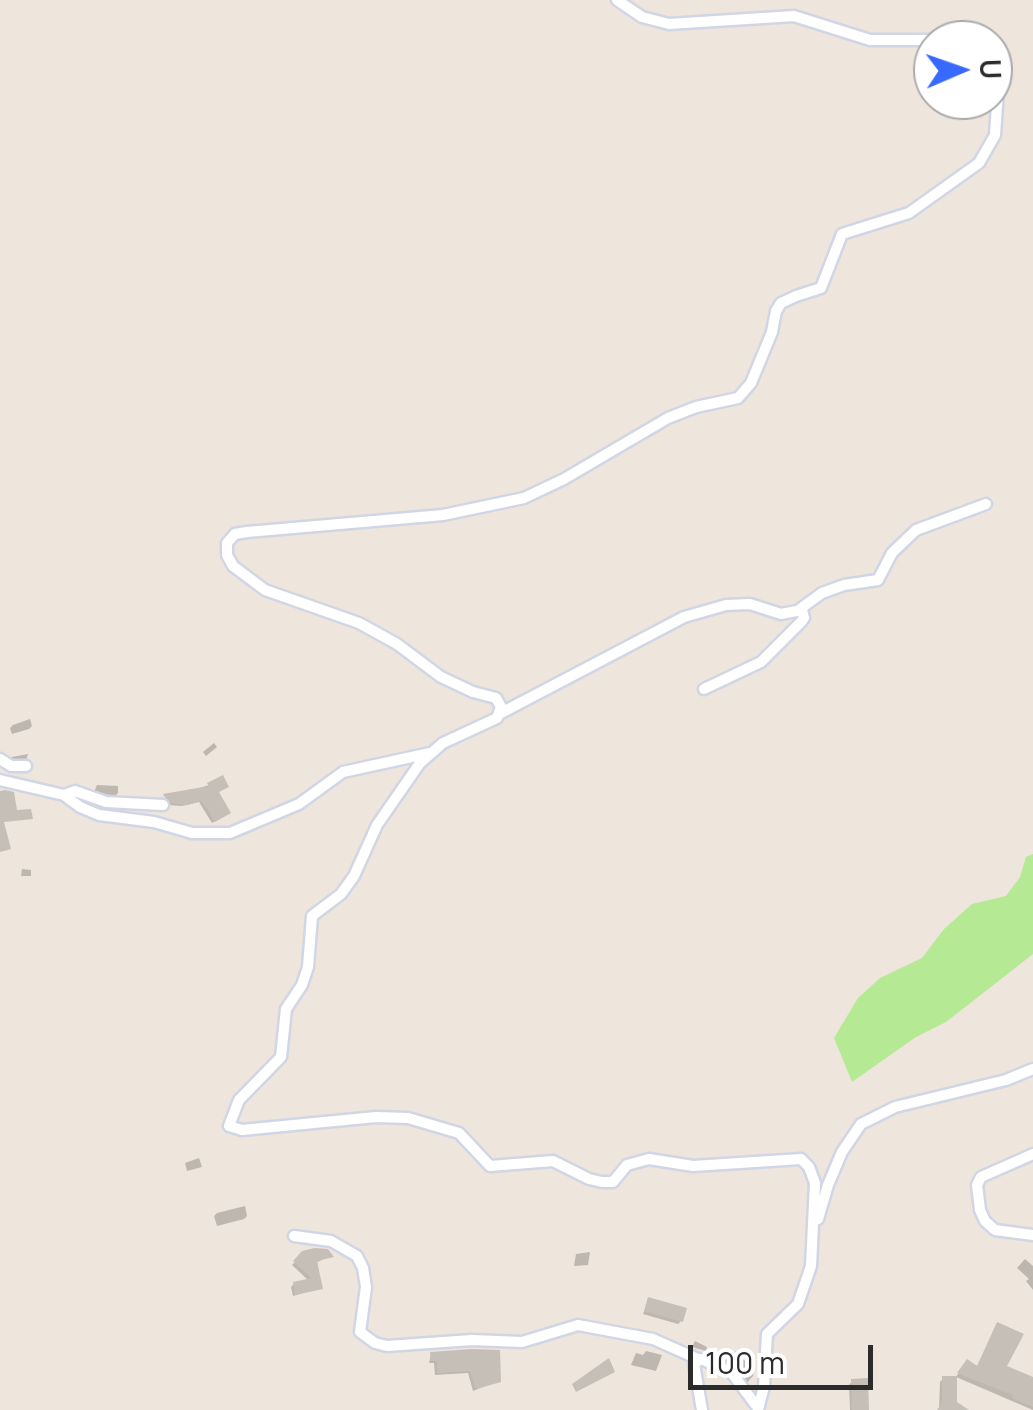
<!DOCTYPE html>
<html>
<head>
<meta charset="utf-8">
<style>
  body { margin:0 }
  #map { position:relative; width:1033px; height:1410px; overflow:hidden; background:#eee5dc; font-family:Manrope,sans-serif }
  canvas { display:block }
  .north { position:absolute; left:913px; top:20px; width:100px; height:100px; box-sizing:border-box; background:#fff; border:2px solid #aaa; border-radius:50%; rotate:88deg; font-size:28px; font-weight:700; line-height:40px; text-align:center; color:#2b2b2b }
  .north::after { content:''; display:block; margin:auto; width:35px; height:45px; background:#3869ff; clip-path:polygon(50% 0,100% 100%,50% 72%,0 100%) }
  .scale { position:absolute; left:688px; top:1345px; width:185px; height:45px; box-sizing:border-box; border:5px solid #2b2b2b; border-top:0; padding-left:12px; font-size:30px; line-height:35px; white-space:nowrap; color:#2b2b2b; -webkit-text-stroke:8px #fff; paint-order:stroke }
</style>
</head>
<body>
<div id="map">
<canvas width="1033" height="1410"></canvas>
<div class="north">U</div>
<div class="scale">100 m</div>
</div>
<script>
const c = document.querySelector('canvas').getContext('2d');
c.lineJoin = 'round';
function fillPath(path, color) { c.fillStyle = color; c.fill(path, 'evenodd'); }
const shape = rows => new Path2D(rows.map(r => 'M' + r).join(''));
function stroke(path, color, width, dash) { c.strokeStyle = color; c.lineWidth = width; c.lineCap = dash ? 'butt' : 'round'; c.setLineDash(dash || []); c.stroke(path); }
const green = shape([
  [1033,854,1033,954,946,1022,916,1037,852,1082,834,1038,858,998,880,978,922,958,944,929,972,904,1006,896,1020,877,1026,857]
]);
const shadow = shape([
  [30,719,32,726,29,729,12,734,10,728,13,725],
  [214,743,217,747,206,756,203,752],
  [28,754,26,761,11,759,12,757],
  [97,785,118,786,118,793,115,796,94,792],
  [209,785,216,792,226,815,212,823,199,802,182,806,168,805,162,799],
  [22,869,31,870,31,876,21,876],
  [199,1158,202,1167,187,1171,185,1163],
  [245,1206,247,1216,244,1219,217,1226,214,1216,217,1213],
  [590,1252,588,1265,574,1266,576,1254],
  [304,1253,331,1256,315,1263,320,1288,293,1296,291,1287,294,1284,309,1281,292,1265],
  [1025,1259,1033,1266,1033,1290,1026,1281,1029,1279,1017,1268],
  [649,1300,681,1321,678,1324,643,1314],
  [695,1341,707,1347,706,1351,692,1347],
  [646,1351,662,1355,656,1371,631,1365,636,1353,643,1355],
  [736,1351,754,1371,753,1376,746,1384,724,1362],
  [431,1354,498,1381,473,1391,468,1373,435,1375,434,1363,429,1363],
  [964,1365,1004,1367,1033,1380,1033,1410,956,1377],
  [943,1379,954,1404,965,1410,939,1410,940,1382],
  [852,1381,866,1410,850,1410,849,1385]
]);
const building = shape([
  [223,775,229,787,219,792,231,813,215,822,202,801,187,805,171,803,164,796,163,794,209,786,207,783],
  [5,790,14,792,17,810,31,809,33,819,4,822,11,849,0,852,0,791],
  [315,1248,328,1249,334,1257,317,1261,323,1289,295,1295,293,1282,312,1278,293,1261,302,1251],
  [648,1297,687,1308,683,1322,644,1311],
  [997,1322,1024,1334,1007,1366,1033,1377,1033,1407,1012,1398,1013,1395,957,1373,967,1359,977,1366],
  [472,1349,500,1350,501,1382,476,1389,470,1371,437,1373,437,1361,431,1361,430,1352],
  [609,1358,615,1372,576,1392,572,1384],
  [942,1376,957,1376,957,1402,969,1410,937,1410,942,1403],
  [868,1378,869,1410,852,1410,851,1379]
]);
const minor = shape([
  [617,0,642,17,669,24,794,16,870,40,933,40],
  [933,40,955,40],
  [800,609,822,593,844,585,878,580,892,553,916,530,986,504],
  [501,713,684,617,726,605,750,604,781,614,802,610,804,618,801,622,761,662,704,689],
  [0,759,11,766,26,766],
  [0,780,64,795,80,807,99,815,154,822,192,833,230,833,299,804,343,772,430,753],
  [64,795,75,791,106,802,163,805],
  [1033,1154,981,1177,977,1185,980,1210,985,1221,995,1230,1033,1235],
  [818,1219,828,1185,842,1152,861,1124,895,1107,1006,1080,1033,1069],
  [294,1236,331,1241,357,1256,363,1268,366,1287,360,1332,375,1343,387,1346,472,1340,522,1342,578,1325,653,1339,698,1359],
  [702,1410,694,1364,701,1359,731,1372,758,1408],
  [758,1410,764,1386,767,1334,798,1304,811,1266,815,1183,809,1167,801,1159,693,1166,649,1159,627,1165,613,1182,602,1182,589,1179,553,1161,490,1166,459,1133,408,1118,376,1117,242,1130,229,1126,239,1100,281,1057,286,1009,302,985,308,967,312,916,341,894,354,876,377,825,420,763,443,743,497,718,501,707,496,698,473,692,441,677,397,644,359,623,265,590,233,566,227,555,227,543,235,534,247,532,443,515,524,498,564,479,668,418,696,407,738,398,751,383,772,332,776,311,781,303,796,296,821,288,842,234,909,213,979,163,995,135,998,90,993,72]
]);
fillPath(green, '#b6e994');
fillPath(shadow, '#0003');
fillPath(building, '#c6bfb8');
stroke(minor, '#d1d6e5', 15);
stroke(minor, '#fff', 10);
</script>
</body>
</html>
